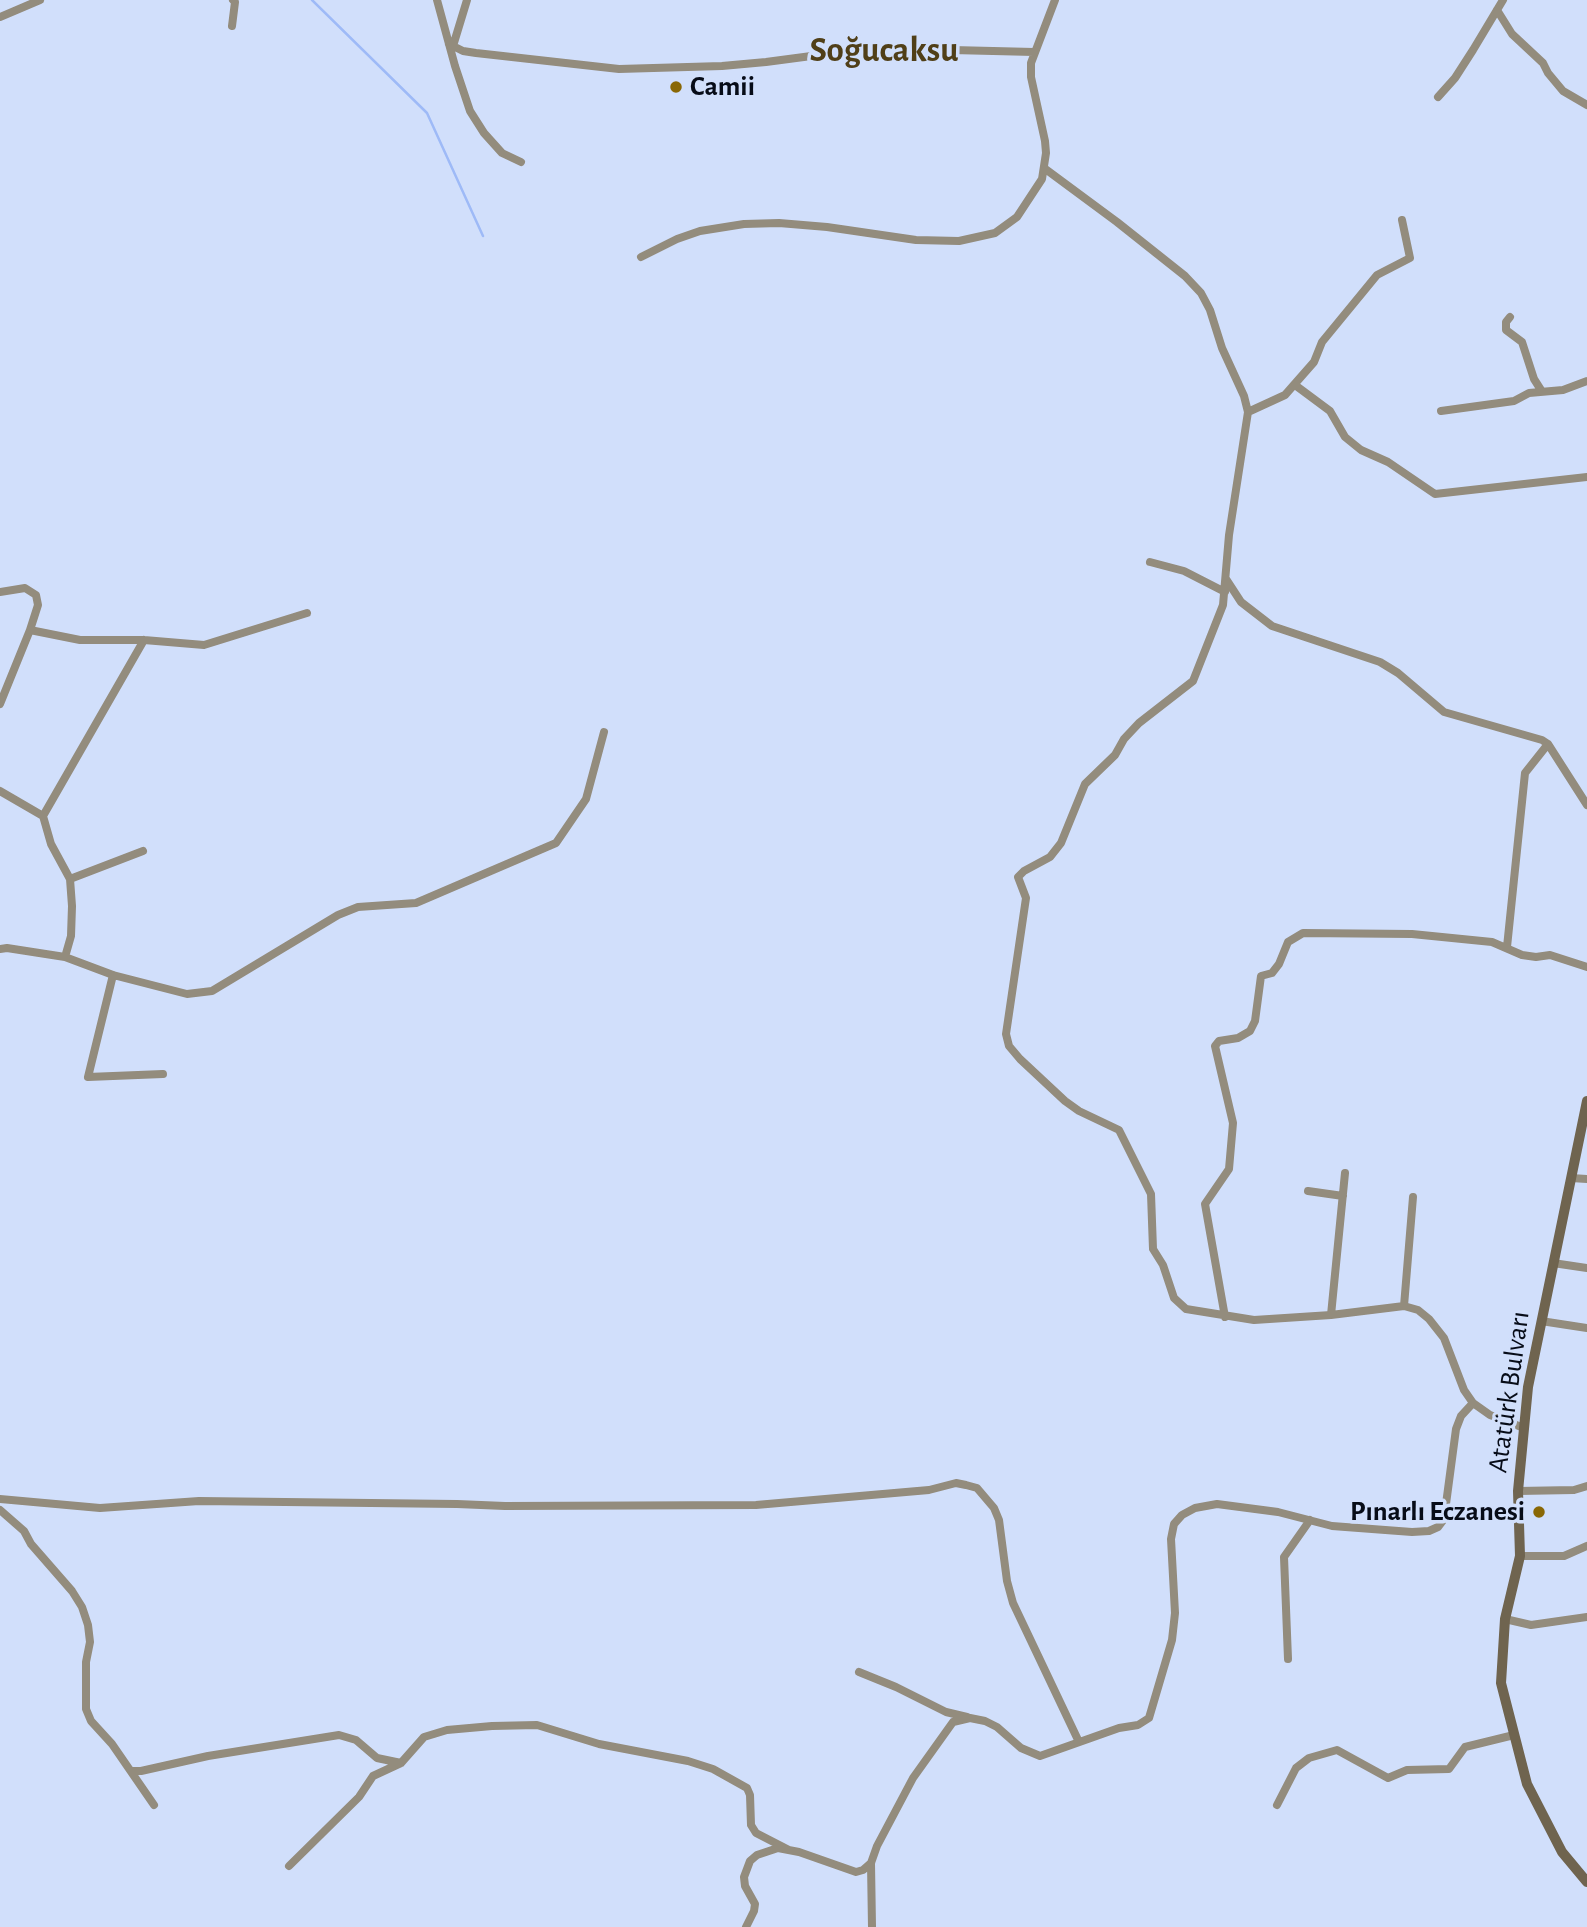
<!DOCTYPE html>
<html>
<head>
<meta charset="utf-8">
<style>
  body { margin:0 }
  canvas { display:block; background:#d1dffb }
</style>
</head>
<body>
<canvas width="1587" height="1927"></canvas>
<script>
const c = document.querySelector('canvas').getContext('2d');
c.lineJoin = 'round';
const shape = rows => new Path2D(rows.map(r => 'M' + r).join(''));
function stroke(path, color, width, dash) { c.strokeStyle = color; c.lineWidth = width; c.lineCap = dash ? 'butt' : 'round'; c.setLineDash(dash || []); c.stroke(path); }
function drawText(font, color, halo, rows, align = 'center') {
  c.font = font + ' "Alegreya Sans",sans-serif'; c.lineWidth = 7; c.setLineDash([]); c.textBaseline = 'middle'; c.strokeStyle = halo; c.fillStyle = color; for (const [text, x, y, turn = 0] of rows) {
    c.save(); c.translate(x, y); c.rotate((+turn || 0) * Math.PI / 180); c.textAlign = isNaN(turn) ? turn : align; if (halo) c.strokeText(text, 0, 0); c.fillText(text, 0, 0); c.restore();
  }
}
const stream = shape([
  [312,0,427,113,483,236]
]);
const street = shape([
  [437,0,455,66,470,111,484,133,502,153,521,162],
  [1497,10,1512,34,1543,63,1548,73,1563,91,1587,105],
  [0,17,40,0],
  [232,26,235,2,233,0],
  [449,44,463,51,476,53,619,69,722,66,766,62,834,53,897,59,922,57,952,50,1034,52],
  [453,46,467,0],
  [1438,97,1455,78,1473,50,1503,0],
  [1044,168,1117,222,1185,276,1201,293,1210,310,1222,348,1244,396,1248,412,1229,535,1223,605,1193,681,1139,723,1124,739,1115,755,1085,784,1061,843,1050,857,1024,871,1018,877,1026,898,1006,1034,1009,1046,1020,1059,1065,1101,1079,1111,1119,1130,1151,1194,1153,1249,1163,1265,1174,1298,1186,1309,1254,1320,1331,1315,1404,1306,1418,1310,1429,1319,1444,1338,1464,1390,1473,1403,1490,1415,1524,1428],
  [641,257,677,239,700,231,744,224,779,223,827,227,916,240,959,241,995,233,1017,217,1042,179,1046,153,1045,141,1031,77,1031,63,1055,0],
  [1510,317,1506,322,1506,330,1522,342,1534,379,1541,390],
  [1295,385,1330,411,1345,437,1361,450,1388,462,1435,494,1587,477],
  [1441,411,1514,401,1529,393,1563,390,1587,381],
  [1248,412,1285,395,1314,362,1322,342,1377,275,1410,258,1402,220],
  [1150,562,1184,571,1225,592],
  [1226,579,1241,602,1272,626,1380,662,1398,673,1444,712,1542,740,1548,744,1587,805],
  [0,592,25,588,36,595,38,605,30,630],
  [0,704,30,630,80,640,144,640,204,645,307,613],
  [0,791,43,816],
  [70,879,143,851],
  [1507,947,1525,773,1548,744],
  [0,949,7,948,65,957,113,975,187,994,212,991,338,915,358,907,416,903,556,843,586,799,604,732],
  [65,957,71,936,72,906,70,879,51,844,43,816,144,640],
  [113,975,88,1077,163,1074],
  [1571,1178,1587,1179],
  [1308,1191,1343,1196],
  [1553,1263,1587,1268],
  [1404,1306,1413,1197],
  [1331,1315,1345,1173],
  [1225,1317,1205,1204,1229,1169,1233,1123,1215,1046,1219,1041,1238,1038,1250,1031,1255,1021,1261,976,1272,973,1279,964,1288,942,1303,933,1412,934,1492,942,1522,955,1536,957,1550,955,1587,967],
  [1541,1321,1587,1328],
  [1518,1491,1574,1490,1587,1486],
  [0,1499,100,1508,199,1501,457,1504,505,1506,756,1505,929,1490,956,1483,966,1485,977,1488,994,1508,999,1520,1007,1581,1013,1603,1079,1742],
  [0,1510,24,1531,31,1544,72,1591,82,1607,88,1625,90,1642,86,1662,86,1709,91,1721,112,1744,154,1805],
  [1520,1556,1564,1556,1587,1546],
  [1505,1619,1531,1625,1587,1617],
  [1288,1659,1284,1557,1310,1520],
  [859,1672,896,1687,946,1712,967,1717],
  [131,1771,141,1771,208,1756,339,1735,356,1740,377,1758,401,1763],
  [1277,1805,1296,1768,1309,1758,1337,1750,1388,1778,1407,1770,1449,1769,1465,1747,1514,1735],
  [289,1866,359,1797,373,1776,401,1763,424,1737,447,1730,492,1726,537,1725,599,1744,688,1761,713,1769,747,1788,750,1795,751,1825,756,1833,789,1850],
  [746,1927,754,1911,755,1904,745,1886,744,1877,750,1861,757,1855,778,1848,799,1852,856,1872,863,1870,871,1863],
  [872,1927,871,1863,877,1846,913,1778,953,1722,970,1718,985,1721,997,1727,1021,1748,1040,1756,1119,1728,1138,1725,1149,1718,1172,1640,1175,1613,1171,1539,1174,1524,1182,1515,1195,1508,1217,1504,1278,1512,1332,1526,1412,1532,1429,1531,1438,1527,1444,1519,1456,1429,1461,1416,1473,1403]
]);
const secondary = shape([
  [1587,1101,1528,1387,1518,1491,1520,1556,1505,1619,1501,1683,1527,1784,1562,1852,1587,1882]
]);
const markers = [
  [676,87,7,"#896705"],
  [1539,1512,7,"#896705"]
];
const poiNames = [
  ["Camii",690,87],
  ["Pınarlı Eczanesi",1525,1512,"right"]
];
const streetNames = [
  ["Atatürk Bulvarı",1509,1392,-82]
];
const districtNames = [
  ["Soğucaksu",884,50]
];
stroke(stream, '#9ebaf7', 2.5);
stroke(street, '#938c7d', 8);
stroke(secondary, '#6f644f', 10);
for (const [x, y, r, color] of markers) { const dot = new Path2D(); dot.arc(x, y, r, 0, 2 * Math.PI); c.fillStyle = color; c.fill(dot); stroke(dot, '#d1dffb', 2.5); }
drawText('bold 28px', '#070c18', '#d1dffb', poiNames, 'left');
drawText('28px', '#070c18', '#d1dffb', streetNames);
drawText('bold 35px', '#503f18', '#d1dffb', districtNames);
</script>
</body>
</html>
